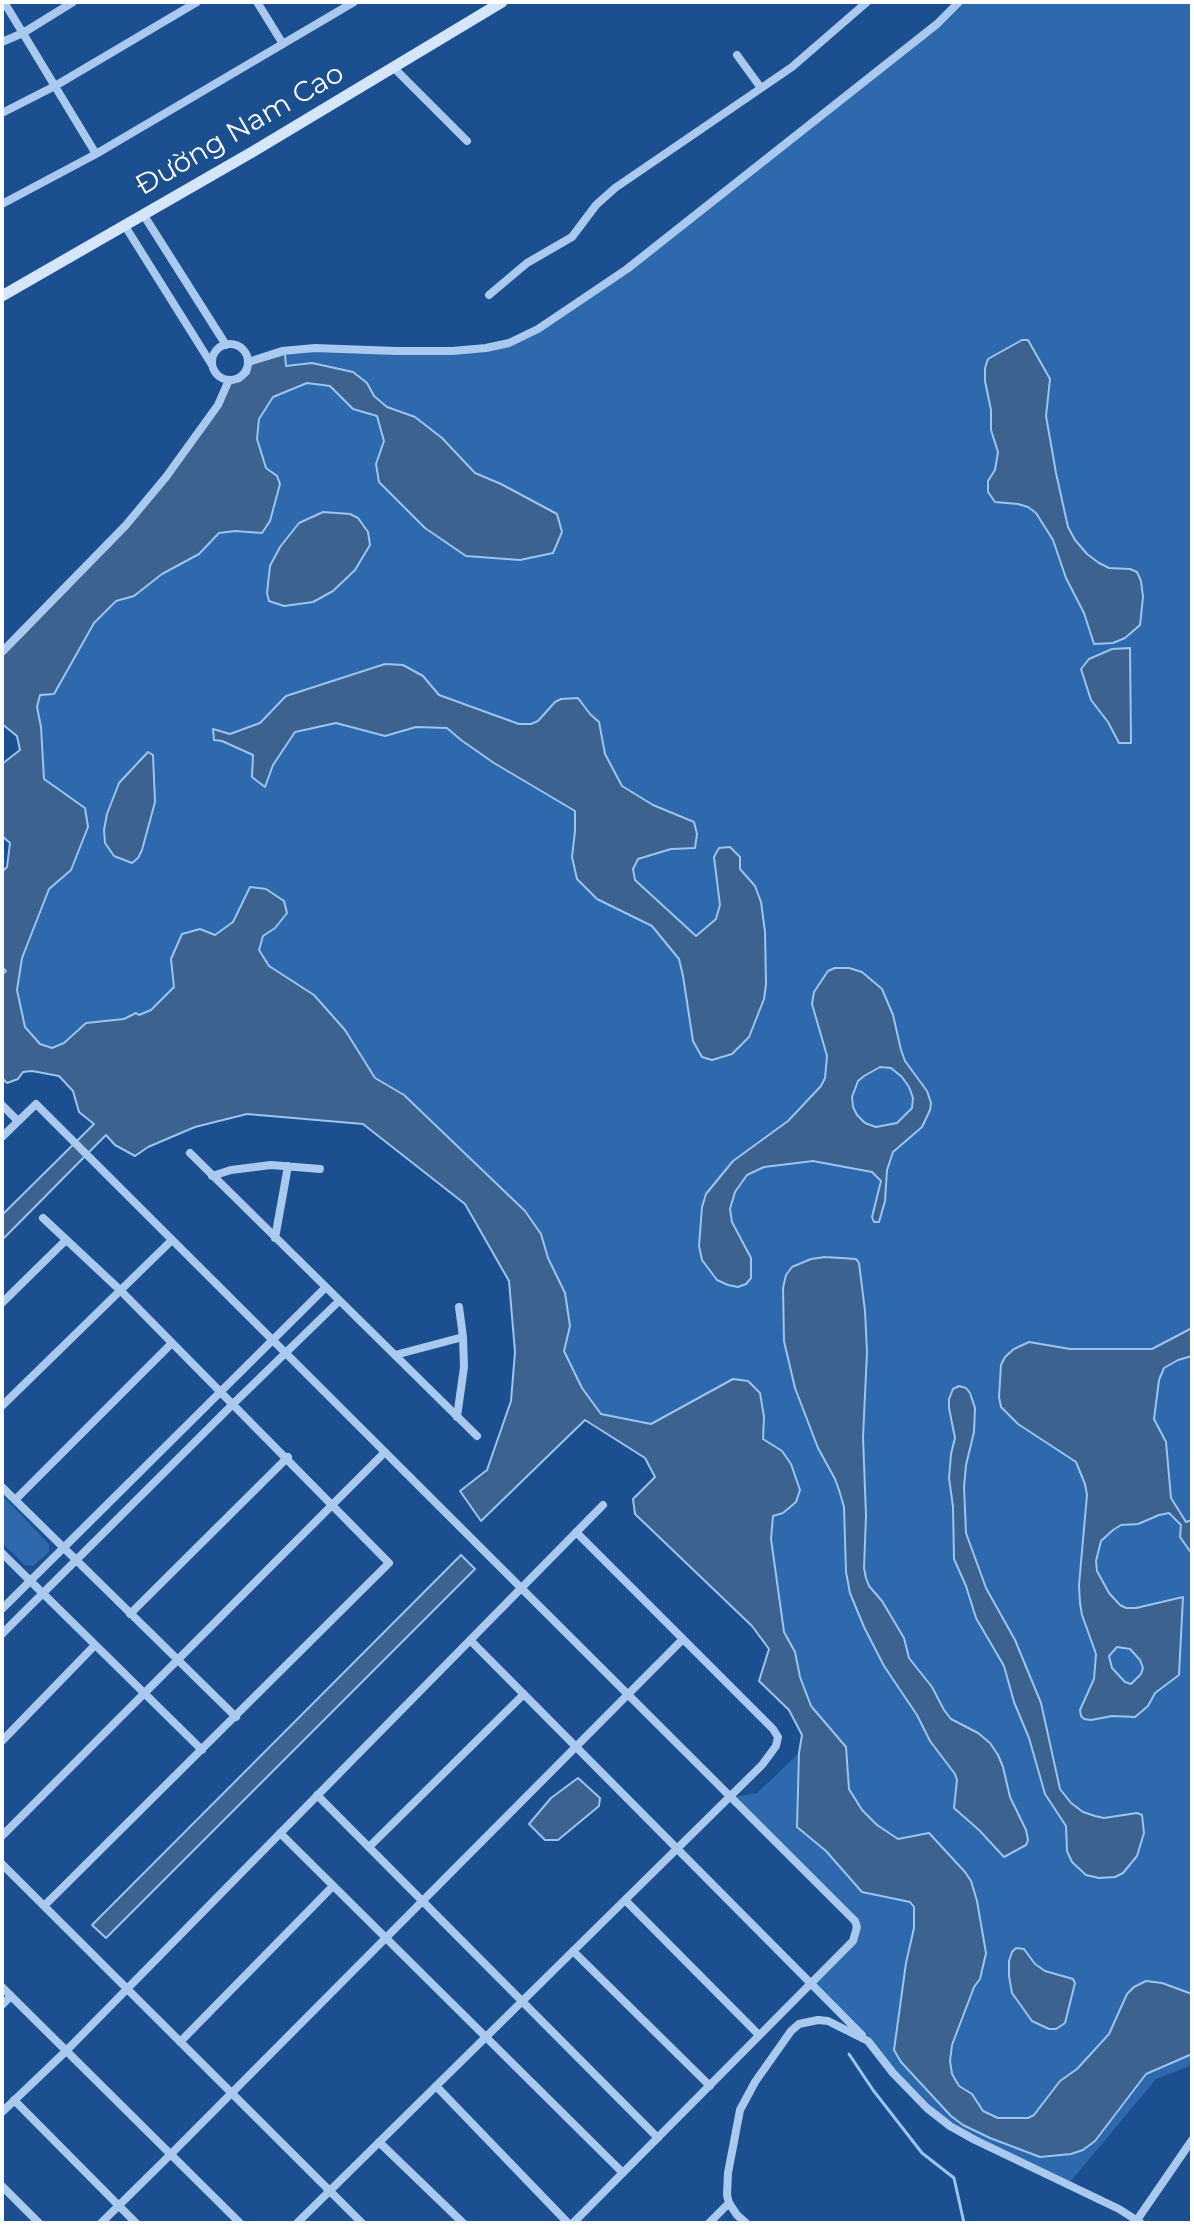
<!DOCTYPE html>
<html>
<head>
<meta charset="utf-8">
<style>
  body { margin:0 }
  #map { position:relative; width:1194px; height:2225px; overflow:hidden; background:#1b4f8f; font-family:Montserrat,sans-serif }
  canvas { display:block }
  .frame { position:absolute; inset:0; border:4px solid #fff; pointer-events:none }
</style>
</head>
<body>
<div id="map">
<canvas width="1194" height="2225"></canvas>
<div class="frame"></div>
</div>
<script>
const c = document.querySelector('canvas').getContext('2d');
c.lineJoin = 'round';
function fillPath(path, color) { c.fillStyle = color; c.fill(path, 'evenodd'); }
const shape = rows => new Path2D(rows.map(r => 'M' + r).join(''));
function stroke(path, color, width, dash) { c.strokeStyle = color; c.lineWidth = width; c.lineCap = dash ? 'butt' : 'round'; c.setLineDash(dash || []); c.stroke(path); }
function drawText(font, color, halo, rows, align = 'center') {
  c.font = font + ' Montserrat,sans-serif'; c.lineWidth = 6; c.setLineDash([]); c.textBaseline = 'middle'; c.strokeStyle = halo; c.fillStyle = color; for (const [text, x, y, turn = 0] of rows) {
    c.save(); c.translate(x, y); c.rotate((+turn || 0) * Math.PI / 180); c.textAlign = isNaN(turn) ? turn : align; if (halo) c.strokeText(text, 0, 0); c.fillText(text, 0, 0); c.restore();
  }
}
const green = shape([
  [963,2,1192,2,1192,2065,1156,2079,1070,2182,978,2138,941,2115,895,2070,871,2038,815,1983,856,1943,861,1925,850,1910,735,1797,757,1793,773,1778,799,1753,802,1735,789,1710,759,1681,769,1649,752,1626,635,1514,633,1499,655,1477,645,1458,585,1420,481,1521,460,1491,487,1470,511,1401,515,1352,509,1281,465,1204,363,1124,247,1114,195,1127,148,1147,135,1156,115,1145,101,1130,79,1112,73,1091,59,1076,32,1071,23,1072,18,1079,7,1083,2,1078,2,975,6,971,2,967,2,872,7,867,10,843,2,836,2,764,20,750,17,736,2,724,2,656,128,527,231,383,240,381,249,373,251,364,282,354,314,351,456,354,540,332,939,26],
  [2,1495,49,1544,49,1552,33,1566,25,1565,2,1543]
]);
const water = shape([
  [1022,340,1028,340,1050,379,1046,416,1056,473,1068,527,1075,540,1087,554,1099,563,1109,568,1130,569,1137,572,1141,581,1143,597,1140,625,1125,638,1113,643,1094,644,1084,613,1066,578,1053,540,1036,513,1028,507,1018,504,995,502,988,492,988,481,995,470,998,452,991,430,991,410,985,381,985,368,988,359,1022,340],
  [285,354,286,366,312,363,353,372,367,383,374,396,387,407,415,417,442,438,475,473,501,484,557,514,562,532,553,553,520,560,466,556,425,528,379,482,376,464,384,441,377,416,353,409,330,386,307,383,273,397,259,419,257,439,266,468,277,476,280,484,270,521,262,533,235,531,219,533,199,554,162,574,134,596,116,601,94,623,54,694,40,695,37,707,41,727,44,779,85,808,88,827,71,870,49,889,22,958,17,990,25,1027,40,1044,52,1048,64,1043,86,1023,124,1019,136,1013,139,1015,151,1010,174,987,171,959,182,934,200,929,215,935,233,922,250,887,266,889,284,901,287,913,275,928,263,936,259,950,269,966,314,995,345,1030,375,1078,404,1095,525,1211,541,1234,548,1258,565,1293,570,1326,564,1351,582,1388,601,1414,651,1424,733,1379,748,1381,760,1393,764,1417,763,1439,782,1451,791,1464,800,1490,796,1502,783,1513,773,1516,771,1539,784,1632,795,1652,800,1677,811,1706,846,1747,849,1789,862,1810,877,1825,898,1839,929,1833,965,1872,971,1881,977,1901,986,1953,980,1979,974,1987,952,2045,950,2061,952,2074,959,2086,972,2094,983,2111,998,2118,1028,2118,1034,2115,1060,2081,1077,2069,1109,2034,1127,1994,1134,1987,1146,1981,1162,1983,1192,1994,1192,2054,1146,2074,1095,2141,1083,2150,1071,2154,1040,2157,990,2138,963,2125,951,2116,901,2062,894,2050,906,1963,914,1928,914,1907,910,1902,862,1892,826,1851,797,1827,799,1753,802,1735,789,1710,759,1681,769,1649,752,1626,635,1514,633,1499,655,1477,645,1458,585,1420,481,1521,460,1491,487,1470,511,1401,515,1352,509,1281,465,1204,363,1124,247,1114,195,1127,148,1147,135,1156,115,1145,106,1135,2,1240,2,1215,94,1124,79,1112,73,1091,59,1076,32,1071,23,1072,18,1079,7,1083,2,1078,2,975,6,971,2,967,2,872,7,867,10,843,2,836,2,764,20,750,17,736,2,724,2,656,128,527,231,383,240,381,249,373,251,364,285,354],
  [323,512,350,514,358,518,368,532,370,545,355,570,333,591,313,602,284,606,269,601,267,593,270,566,280,547,299,523,323,512],
  [1130,648,1131,743,1119,743,1108,722,1091,700,1081,669,1089,659,1112,649,1130,648],
  [385,664,403,665,423,676,439,695,519,724,531,724,538,721,555,702,561,699,578,698,590,714,599,722,605,754,622,786,653,805,694,822,697,834,695,848,671,849,638,859,633,869,635,880,696,936,716,919,720,905,714,857,719,848,730,847,740,857,740,869,755,886,761,902,765,932,766,984,764,999,749,1037,732,1054,712,1060,702,1057,693,1041,683,976,679,959,652,926,597,899,577,879,572,857,575,831,575,811,494,763,461,740,447,728,416,727,385,736,336,723,295,732,273,765,265,787,252,777,253,755,222,741,214,740,213,729,230,734,260,723,286,696,385,664],
  [148,752,153,755,155,802,142,850,138,858,132,863,114,856,105,843,104,830,107,814,119,783,148,752],
  [835,968,849,968,862,972,882,989,893,1015,901,1050,905,1061,927,1091,931,1103,930,1110,922,1127,893,1152,887,1170,885,1201,879,1222,874,1222,872,1217,881,1181,872,1172,813,1161,764,1167,747,1175,735,1192,730,1209,732,1222,751,1258,751,1278,746,1284,738,1287,728,1285,717,1280,702,1260,699,1246,702,1207,706,1194,733,1161,788,1121,821,1086,825,1078,827,1056,812,1004,814,992,828,971,835,968],
  [880,1067,891,1068,902,1077,909,1087,913,1098,912,1108,897,1123,876,1127,865,1123,857,1115,853,1107,852,1097,858,1081,864,1076,880,1067],
  [825,1257,856,1259,859,1263,865,1311,867,1352,863,1437,866,1516,864,1568,866,1578,869,1586,882,1601,904,1638,909,1658,932,1687,944,1710,951,1719,978,1733,990,1743,998,1755,1003,1767,1010,1797,1026,1830,1028,1840,1026,1845,1004,1857,979,1830,954,1808,957,1780,955,1774,930,1741,917,1715,884,1666,864,1627,850,1593,846,1572,844,1507,839,1490,835,1479,818,1448,795,1388,784,1341,783,1288,786,1275,792,1267,811,1259,825,1257],
  [1192,1328,1192,1356,1178,1360,1164,1368,1159,1380,1154,1419,1166,1442,1171,1498,1186,1522,1192,1520,1192,1554,1180,1537,1181,1525,1169,1513,1159,1515,1138,1524,1121,1525,1113,1530,1101,1541,1096,1561,1097,1571,1109,1593,1120,1605,1126,1608,1136,1608,1183,1597,1179,1675,1155,1693,1148,1706,1135,1717,1112,1716,1091,1720,1084,1719,1081,1716,1080,1710,1094,1679,1096,1654,1082,1615,1080,1603,1079,1585,1087,1495,1085,1484,1076,1462,1018,1424,1001,1407,999,1397,1001,1365,1005,1357,1014,1349,1029,1342,1070,1349,1152,1349,1192,1328],
  [1117,1647,1130,1649,1140,1660,1143,1668,1141,1674,1131,1684,1125,1682,1112,1668,1109,1656,1117,1647],
  [959,1386,966,1388,970,1393,975,1408,974,1432,966,1465,964,1487,966,1533,986,1588,1015,1640,1041,1703,1060,1789,1071,1803,1083,1812,1095,1816,1104,1818,1137,1813,1142,1815,1144,1833,1137,1856,1123,1873,1115,1877,1099,1878,1086,1875,1072,1862,1067,1851,1066,1826,1045,1794,1029,1738,1014,1702,1004,1666,976,1618,966,1586,954,1559,953,1507,949,1478,951,1454,955,1438,949,1408,949,1399,953,1389,959,1386],
  [461,1555,475,1569,106,1938,92,1925,461,1555],
  [578,1778,600,1798,599,1806,558,1840,545,1840,529,1824,551,1798,578,1778],
  [1016,1948,1024,1949,1035,1964,1045,1971,1073,1979,1075,1983,1065,2023,1056,2029,1049,2029,1032,2021,1012,1993,1009,1976,1009,1961,1012,1952,1016,1948]
]);
const stream = shape([
  [849,2054,873,2090,922,2153,954,2178,964,2223]
]);
const street = shape([
  [4,2,96,154],
  [257,2,283,44],
  [2,42,23,33,73,2],
  [737,55,761,88],
  [393,67,467,141],
  [2,113,55,86,197,2],
  [2,204,96,154,354,2],
  [143,214,226,345],
  [125,226,212,365],
  [489,295,527,263,572,237,596,205,615,188,792,67,867,2],
  '212 362a18 18 0 1 1 36 0a18 18 0 1 1-36 0Z',
  [248,362,282,351,315,348,396,351,452,351,486,348,509,343,538,329,627,269,937,24,959,2],
  [2,652,126,525,166,477,218,405,229,380],
  [2,1105,18,1121],
  [2,1137,36,1104,855,1921,857,1927,853,1941,573,2223],
  [190,1153,477,1436],
  [212,1176,231,1170,271,1165,320,1169],
  [43,1218,120,1290,389,1563,44,1906],
  [275,1238,288,1166],
  [2,1303,66,1240],
  [395,1355,463,1337],
  [2,1406,172,1240],
  [457,1417,464,1367,463,1337,459,1307],
  [2,1487,236,1717],
  [15,1500,172,1343],
  [2,1553,202,1750],
  [2,1609,326,1287],
  [130,1614,288,1457],
  [2,1634,233,1404,339,1301],
  [470,1640,862,2035],
  [2,1741,95,1645],
  [317,1795,658,2138],
  [280,1833,623,2173],
  [2,1836,385,1452],
  [369,1847,524,1694],
  [2,1864,362,2223],
  [625,1900,759,2035],
  [573,1951,710,2086],
  [2,1987,240,2223],
  [2,2005,11,1996],
  [180,2042,333,1886],
  [436,2086,568,2223],
  [14,2100,136,2223],
  [2,2112,66,2051,603,1505],
  [379,2142,463,2223],
  [2,2186,39,2223],
  [1137,2220,1192,2140],
  [101,2223,170,2155,683,1639],
  [297,2223,762,1765,776,1746,778,1737,773,1729,576,1532],
  [709,2223,729,2203],
  [746,2223,737,2215,729,2203,727,2195,728,2173,740,2110,755,2082,791,2031,799,2024,818,2020,828,2021,868,2041,893,2073,927,2108,950,2126,975,2140,1119,2209,1141,2223]
]);
const secondary = shape([
  [2,296,254,151,502,2]
]);
const streetNames = [
  ["Đường Nam Cao",240,130,-30]
];
fillPath(green, '#2e69ad');
fillPath(water, '#3c6290');
stroke(water, '#9cc4f0', 2);
stroke(stream, '#9cc4f0', 3);
stroke(street, '#a9c9ee', 8);
stroke(secondary, '#d6e6fa', 11);
drawText('28px', '#fff', '#1b4f8f', streetNames);
</script>
</body>
</html>
